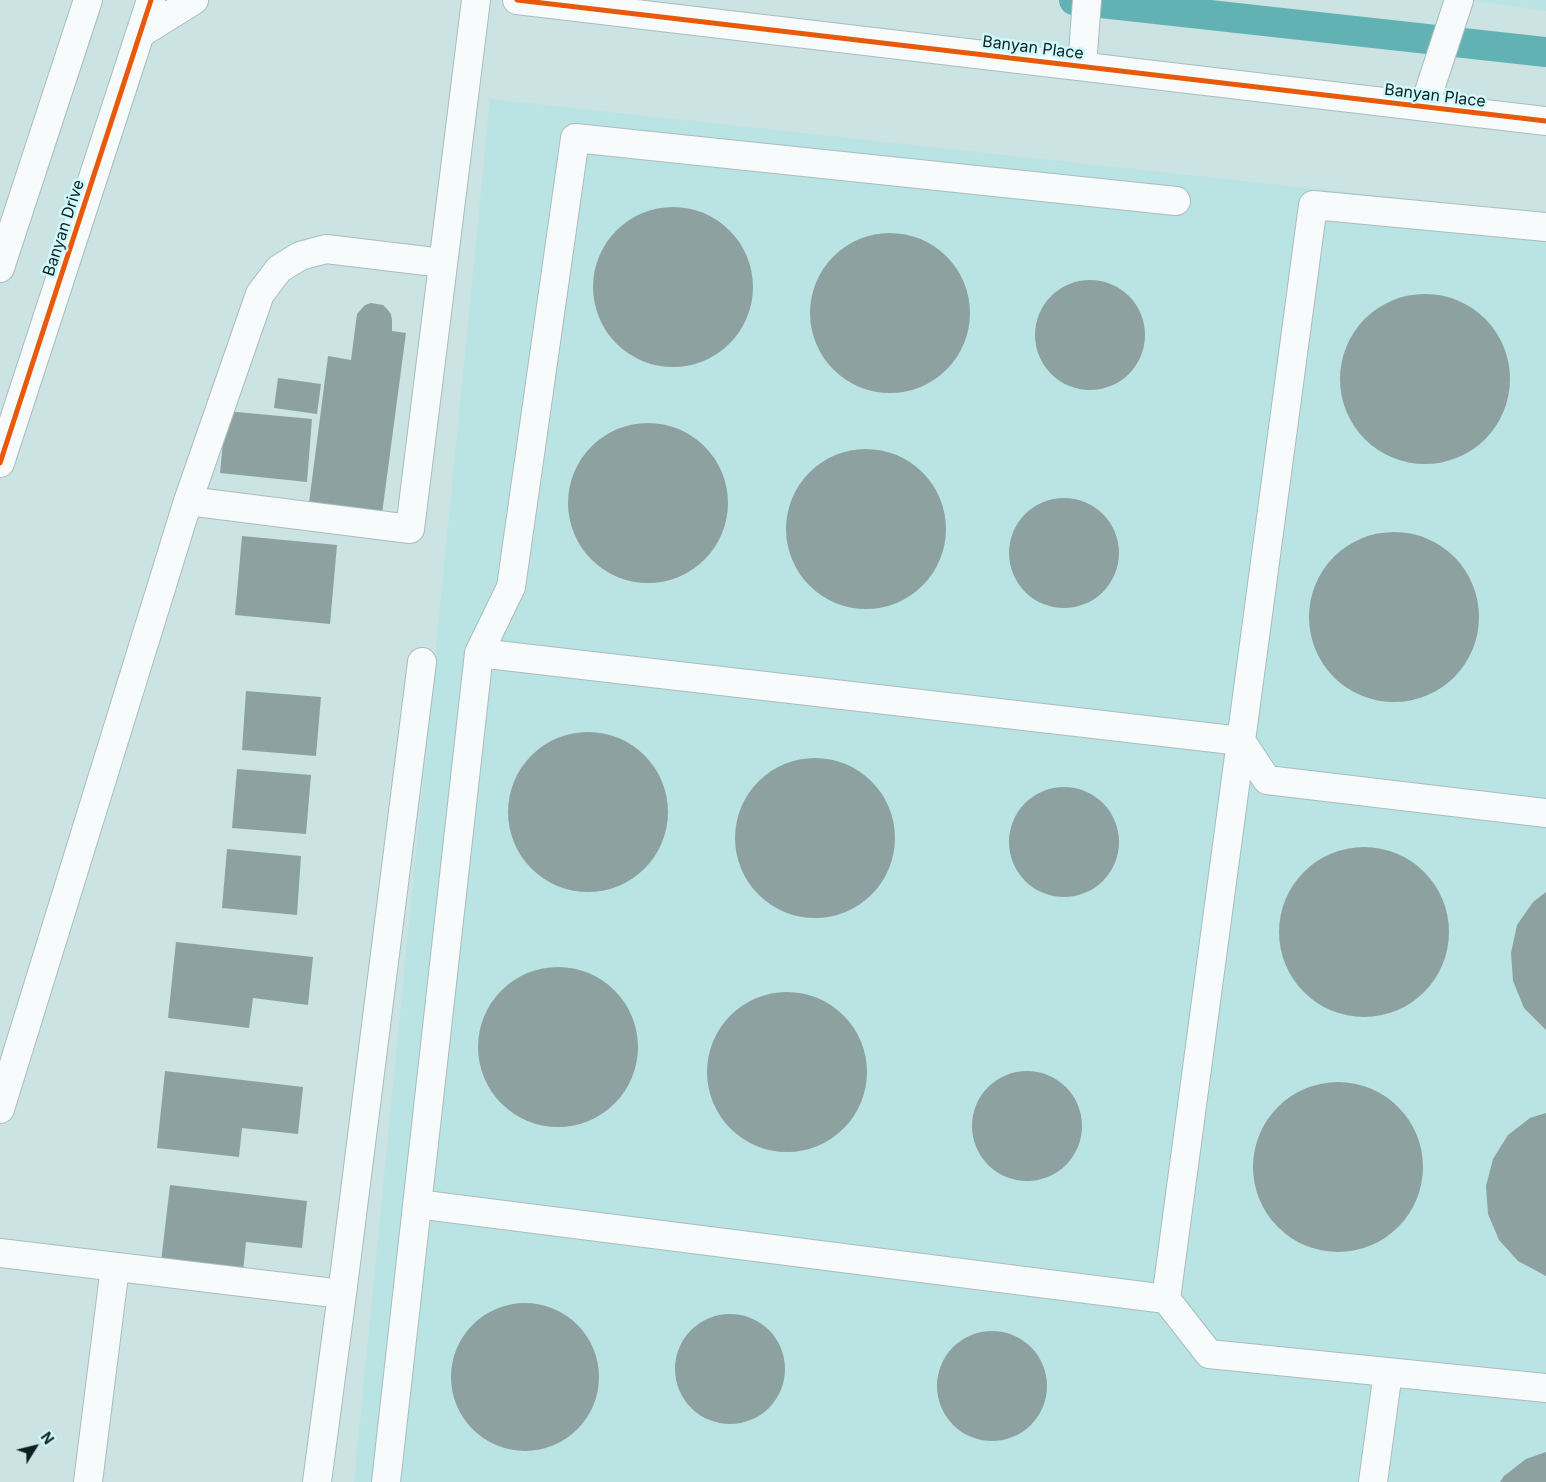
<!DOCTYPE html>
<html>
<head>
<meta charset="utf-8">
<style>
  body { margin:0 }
  #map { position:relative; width:1546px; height:1482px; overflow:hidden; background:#cbe3e3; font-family:Inter,sans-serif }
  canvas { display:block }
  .north { position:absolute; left:10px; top:1422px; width:50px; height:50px; -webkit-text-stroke:4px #cefafb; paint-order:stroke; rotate:54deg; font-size:14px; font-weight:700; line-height:20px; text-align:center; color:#0e1e1f }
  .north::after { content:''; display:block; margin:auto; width:18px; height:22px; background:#0e1e1f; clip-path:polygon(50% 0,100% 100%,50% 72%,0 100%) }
</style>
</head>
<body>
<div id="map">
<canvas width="1546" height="1482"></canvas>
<div class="north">N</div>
</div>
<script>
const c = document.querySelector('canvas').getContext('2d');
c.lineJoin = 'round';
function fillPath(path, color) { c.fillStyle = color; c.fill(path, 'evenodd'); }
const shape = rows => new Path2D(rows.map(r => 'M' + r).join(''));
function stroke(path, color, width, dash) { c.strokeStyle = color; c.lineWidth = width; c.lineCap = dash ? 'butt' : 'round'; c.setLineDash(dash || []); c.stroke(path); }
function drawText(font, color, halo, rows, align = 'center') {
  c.font = font + ' Inter,sans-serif'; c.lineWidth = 5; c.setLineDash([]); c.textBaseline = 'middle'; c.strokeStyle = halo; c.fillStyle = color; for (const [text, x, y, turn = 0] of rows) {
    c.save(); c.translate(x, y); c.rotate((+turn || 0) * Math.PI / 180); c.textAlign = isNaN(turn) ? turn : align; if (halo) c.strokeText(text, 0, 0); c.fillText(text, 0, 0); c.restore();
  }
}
const built = shape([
  [1469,0,1546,0,1546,11],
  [490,99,1546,214,1546,1482,354,1482]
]);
const canal = shape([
  [1074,0,1546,52]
]);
const building = shape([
  '593 287a80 80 0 1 1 160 0a80 80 0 1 1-160 0Z',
  '810 313a80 80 0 1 1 160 0a80 80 0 1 1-160 0Z',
  '1035 335a55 55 0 1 1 110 0a55 55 0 1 1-110 0Z',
  '1340 379a85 85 0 1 1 170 0a85 85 0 1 1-170 0Z',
  [371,303,383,305,387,309,391,314,392,320,392,331,406,333,382,514,309,503,328,356,351,360,357,314,365,305],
  [278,378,321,384,317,414,274,408],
  [226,411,312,419,307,482,220,473],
  '568 503a80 80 0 1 1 160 0a80 80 0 1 1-160 0Z',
  '786 529a80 80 0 1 1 160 0a80 80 0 1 1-160 0Z',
  '1009 553a55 55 0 1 1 110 0a55 55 0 1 1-110 0Z',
  '1309 617a85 85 0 1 1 170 0a85 85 0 1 1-170 0Z',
  [242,536,337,545,330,624,235,615],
  [246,691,321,697,316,756,242,750],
  '508 812a80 80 0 1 1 160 0a80 80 0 1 1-160 0Z',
  '735 838a80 80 0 1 1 160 0a80 80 0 1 1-160 0Z',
  [237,769,311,775,306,834,232,828],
  '1009 842a55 55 0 1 1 110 0a55 55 0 1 1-110 0Z',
  '1279 932a85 85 0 1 1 170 0a85 85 0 1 1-170 0Z',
  [227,849,301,856,297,915,222,908],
  [1546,892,1546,1030,1524,1008,1513,981,1511,953,1517,925,1533,902],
  [176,942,313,957,308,1005,253,998,249,1028,168,1018],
  '478 1047a80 80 0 1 1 160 0a80 80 0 1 1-160 0Z',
  '707 1072a80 80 0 1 1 160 0a80 80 0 1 1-160 0Z',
  '972 1126a55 55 0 1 1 110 0a55 55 0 1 1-110 0Z',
  [165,1071,303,1087,298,1134,242,1128,239,1157,157,1148],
  '1253 1167a85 85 0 1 1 170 0a85 85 0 1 1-170 0Z',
  [1546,1113,1546,1276,1518,1261,1499,1240,1488,1214,1486,1186,1493,1159,1508,1135,1530,1118],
  [170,1185,307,1201,302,1248,246,1242,243,1272,161,1262],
  '451 1377a74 74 0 1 1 148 0a74 74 0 1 1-148 0Z',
  '675 1369a55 55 0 1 1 110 0a55 55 0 1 1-110 0Z',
  '937 1386a55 55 0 1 1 110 0a55 55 0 1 1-110 0Z',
  [1546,1452,1546,1482,1500,1482,1504,1476,1526,1459]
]);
const minor = shape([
  [517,0,1546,121],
  [141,33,194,0],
  [1082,66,1087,0],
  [1424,107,1459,0],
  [0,268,88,0],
  [0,463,151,0],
  [188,501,410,529,476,0],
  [479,653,1241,741],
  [1241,741,1267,780,1546,813],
  [0,1109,188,501,260,294,279,269,300,256,326,249,443,263],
  [417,1204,1166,1299,1209,1354,1546,1388],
  [0,1253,342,1294],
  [1166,1299,1313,205,1546,227],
  [88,1482,115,1267],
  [317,1482,342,1294,422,662],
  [386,1482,479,653,511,587,575,138,1176,201],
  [1373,1482,1388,1372]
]);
const cycleway = shape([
  [517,0,1546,121],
  [0,463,151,0]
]);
const streetNames = [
  ["Banyan Place",1033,48,7],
  ["Banyan Place",1435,96,7],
  ["Banyan Drive",64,228,-72]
];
fillPath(built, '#bae3e4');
stroke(canal, '#62b2b4', 30);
fillPath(building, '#8ea1a1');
stroke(minor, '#aabdbd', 30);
stroke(minor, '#f7fbfb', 28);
stroke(cycleway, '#e8590c', 5);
drawText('16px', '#0e1e1f', '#cefafb', streetNames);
</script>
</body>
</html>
